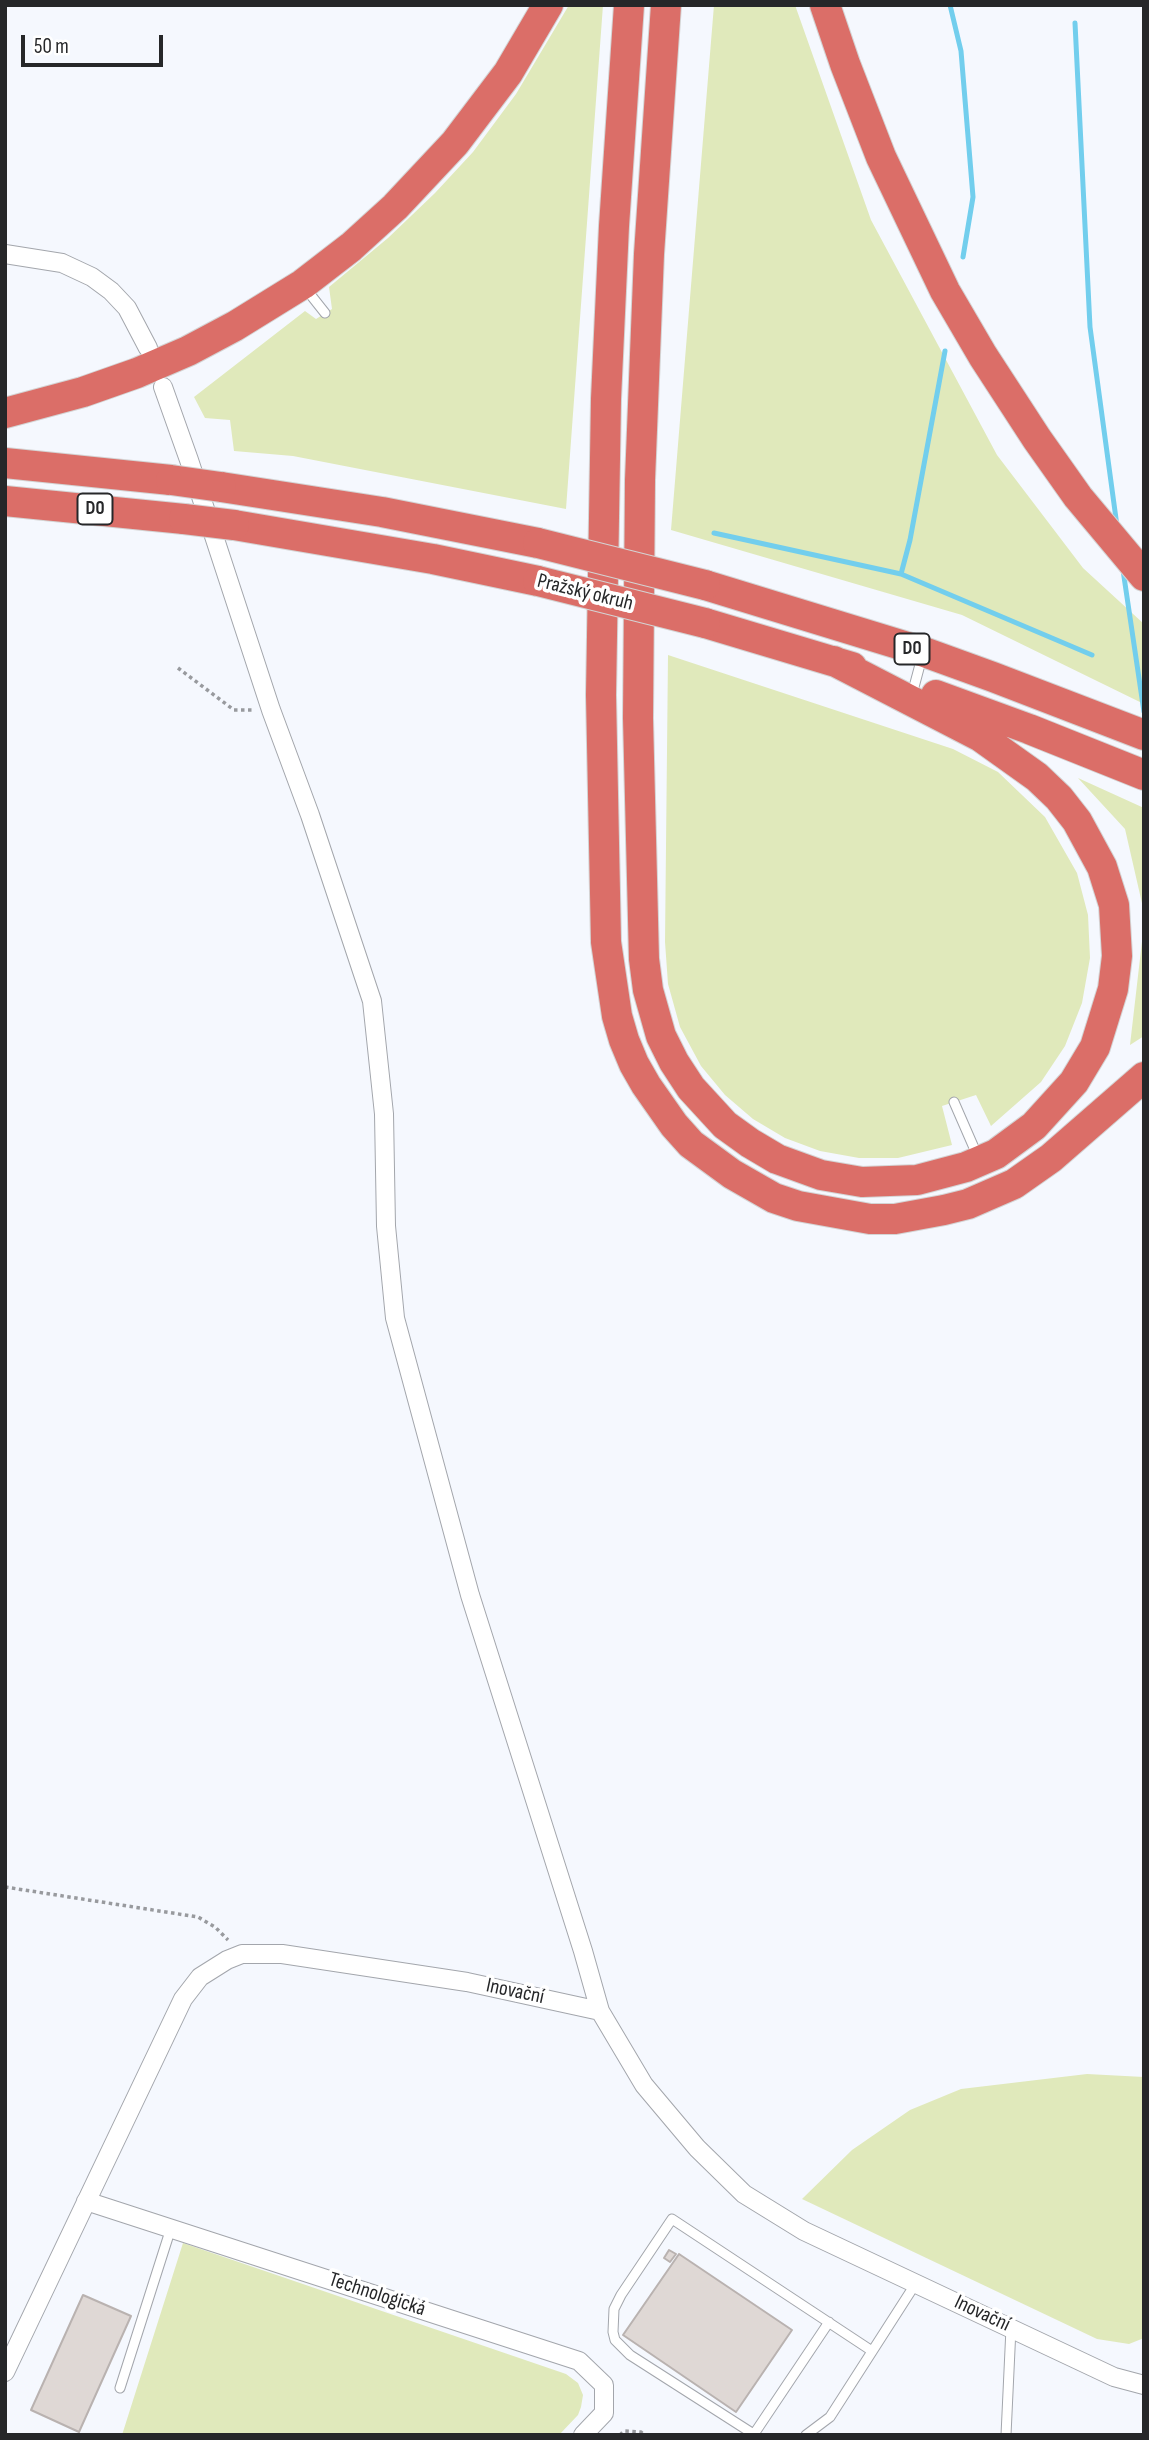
<!DOCTYPE html>
<html>
<head>
<meta charset="utf-8">
<style>
  body { margin:0 }
  #map { position:relative; width:1149px; height:2440px; overflow:hidden; background:#f5f8fe; font-family:"Sofia Sans Condensed",sans-serif }
  canvas { display:block }
  .frame { position:absolute; inset:0; border:7px solid #262729; pointer-events:none }
  .scale { position:absolute; left:21px; top:35px; width:142px; height:32px; box-sizing:border-box; border:4px solid #262729; border-top:0; padding-left:9px; font-size:21px; line-height:24px; white-space:nowrap; color:#262729; -webkit-text-stroke:5px #fff; paint-order:stroke }
</style>
</head>
<body>
<div id="map">
<canvas width="1149" height="2440"></canvas>
<div class="frame"></div>
<div class="scale">50 m</div>
</div>
<script>
const c = document.querySelector('canvas').getContext('2d');
c.lineJoin = 'round';
function fillPath(path, color) { c.fillStyle = color; c.fill(path, 'evenodd'); }
const shape = rows => new Path2D(rows.map(r => 'M' + r).join(''));
function stroke(path, color, width, dash) { c.strokeStyle = color; c.lineWidth = width; c.lineCap = dash ? 'butt' : 'round'; c.setLineDash(dash || []); c.stroke(path); }
function drawText(font, color, halo, rows, align = 'center') {
  c.font = font + ' "Sofia Sans Condensed",sans-serif'; c.lineWidth = 7; c.setLineDash([]); c.textBaseline = 'middle'; c.strokeStyle = halo; c.fillStyle = color; for (const [text, x, y, turn = 0] of rows) {
    c.save(); c.translate(x, y); c.rotate((+turn || 0) * Math.PI / 180); c.textAlign = isNaN(turn) ? turn : align; if (halo) c.strokeText(text, 0, 0); c.fillText(text, 0, 0); c.restore();
  }
}
const green = shape([
  [569,5,603,5,566,509,293,456,234,451,230,420,205,418,194,397,305,311,316,319,332,309,329,287,388,238,435,193,473,152,516,94],
  [714,5,795,5,871,220,997,455,1083,568,1144,624,1144,704,962,615,671,530],
  [668,655,953,749,998,772,1045,817,1077,873,1088,915,1090,958,1082,1003,1065,1046,1041,1082,991,1126,976,1095,942,1106,952,1145,898,1158,859,1158,820,1151,785,1138,753,1119,725,1095,701,1066,680,1027,668,984,665,942],
  [1078,778,1144,808,1144,912,1125,829],
  [1144,924,1144,1036,1130,1045],
  [1087,2074,1144,2077,1144,2338,1129,2344,1097,2339,802,2199,852,2150,910,2110,961,2089],
  [183,2243,566,2374,578,2383,583,2395,581,2407,578,2415,559,2435,122,2435]
]);
const stream = shape([
  [950,5,961,51,973,197,963,257],
  [1075,23,1090,327,1117,526],
  [714,533,901,574,1092,655],
  [1123,570,1144,712],
  [901,574,910,540,945,351]
]);
const building = shape([
  [669,2250,676,2254,670,2262,664,2258,669,2250],
  [679,2254,792,2330,736,2412,623,2335,679,2254],
  [83,2295,131,2316,79,2432,31,2410,83,2295]
]);
const path = shape([
  [178,668,234,710,255,710],
  [5,1887,198,1917,215,1927,228,1940],
  [620,2435,624,2431,641,2432,644,2435]
]);
const service = shape([
  [306,289,325,313],
  [914,687,922,657],
  [954,1102,978,1157],
  [120,2388,171,2228],
  [754,2434,829,2322],
  [755,2435,630,2355,615,2340,613,2332,614,2309,621,2295,672,2219,872,2351],
  [806,2435,830,2417,916,2283],
  [1006,2435,1011,2328]
]);
const minor = shape([
  [5,254,62,263,92,277,111,291,127,308,148,348],
  [163,387,189,460,271,710,310,815,372,1001,384,1114,386,1226,395,1318,470,1595,583,1951,600,2011,644,2085,697,2148,744,2194,804,2231,1114,2377,1144,2385],
  [86,2201,579,2361,604,2385,604,2413,583,2435],
  [5,2372,183,1999,200,1977,227,1960,242,1954,282,1954,467,1982,600,2011]
]);
const motorway = shape([
  [629,5,614,226,606,399,601,695,606,942,617,1016,624,1040,634,1064,646,1085,674,1125,691,1144,732,1174,774,1198,798,1206,870,1219,895,1219,944,1210,968,1204,1014,1184,1051,1158,1144,1077],
  [666,5,649,254,640,480,638,718,644,959,648,990,661,1036,674,1062,691,1088,725,1125,750,1143,777,1159,821,1175,862,1182,917,1180,966,1167,996,1154,1034,1126,1074,1082,1095,1047,1113,989,1117,956,1114,905,1102,867,1077,821,1059,798,1037,777,981,737,834,661],
  [825,5,845,64,881,157,945,291,983,356,1037,439,1078,497,1144,576],
  [5,413,83,392,137,373,188,351,235,326,303,284,351,247,395,207,455,143,508,73,548,5],
  [5,463,171,480],
  [221,487,382,512,538,543],
  [5,501,184,519],
  [234,525,433,559,538,581],
  [705,585,924,652,993,677,1144,735],
  [705,623,852,667],
  [936,695,1029,729,1144,775]
]);
const motorwayBridge = shape([
  [171,480,221,487],
  [184,519,234,525],
  [538,543,705,585],
  [538,581,705,623]
]);
const shields = [
  [95,509,35],
  [912,649,35]
];
const shieldNames = [
  ["D0",95,509],
  ["D0",912,649]
];
const streetNames = [
  ["Pražský okruh",585,593,14],
  ["Inovační",515,1992,12],
  ["Technologická",377,2295,18],
  ["Inovační",982,2314,25]
];
fillPath(green, '#e0e9bb');
stroke(stream, '#72ceed', 5);
fillPath(building, '#dfd8d5');
stroke(building, '#b9b2b0', 2);
stroke(service, '#a3a6ac', 11);
stroke(minor, '#a3a6ac', 20);
stroke(motorway, '#d4d4d4', 32);
stroke(path, '#989a9e', 3.5, [3.5, 3.5]);
stroke(service, '#fff', 9);
stroke(minor, '#fff', 18);
stroke(motorway, '#db6e68', 30);
stroke(motorwayBridge, '#d4d4d4', 32, []);
stroke(motorwayBridge, '#db6e68', 30);
for (const [x, y, w] of shields) { const box = new Path2D(); box.roundRect(x - w / 2, y - 15.5, w, 31, 5); c.fillStyle = '#fff'; c.fill(box); stroke(box, '#262729', 2); }
drawText('bold 19px', '#262729', null, shieldNames);
drawText('21px', '#262729', '#fff', streetNames);
</script>
</body>
</html>
